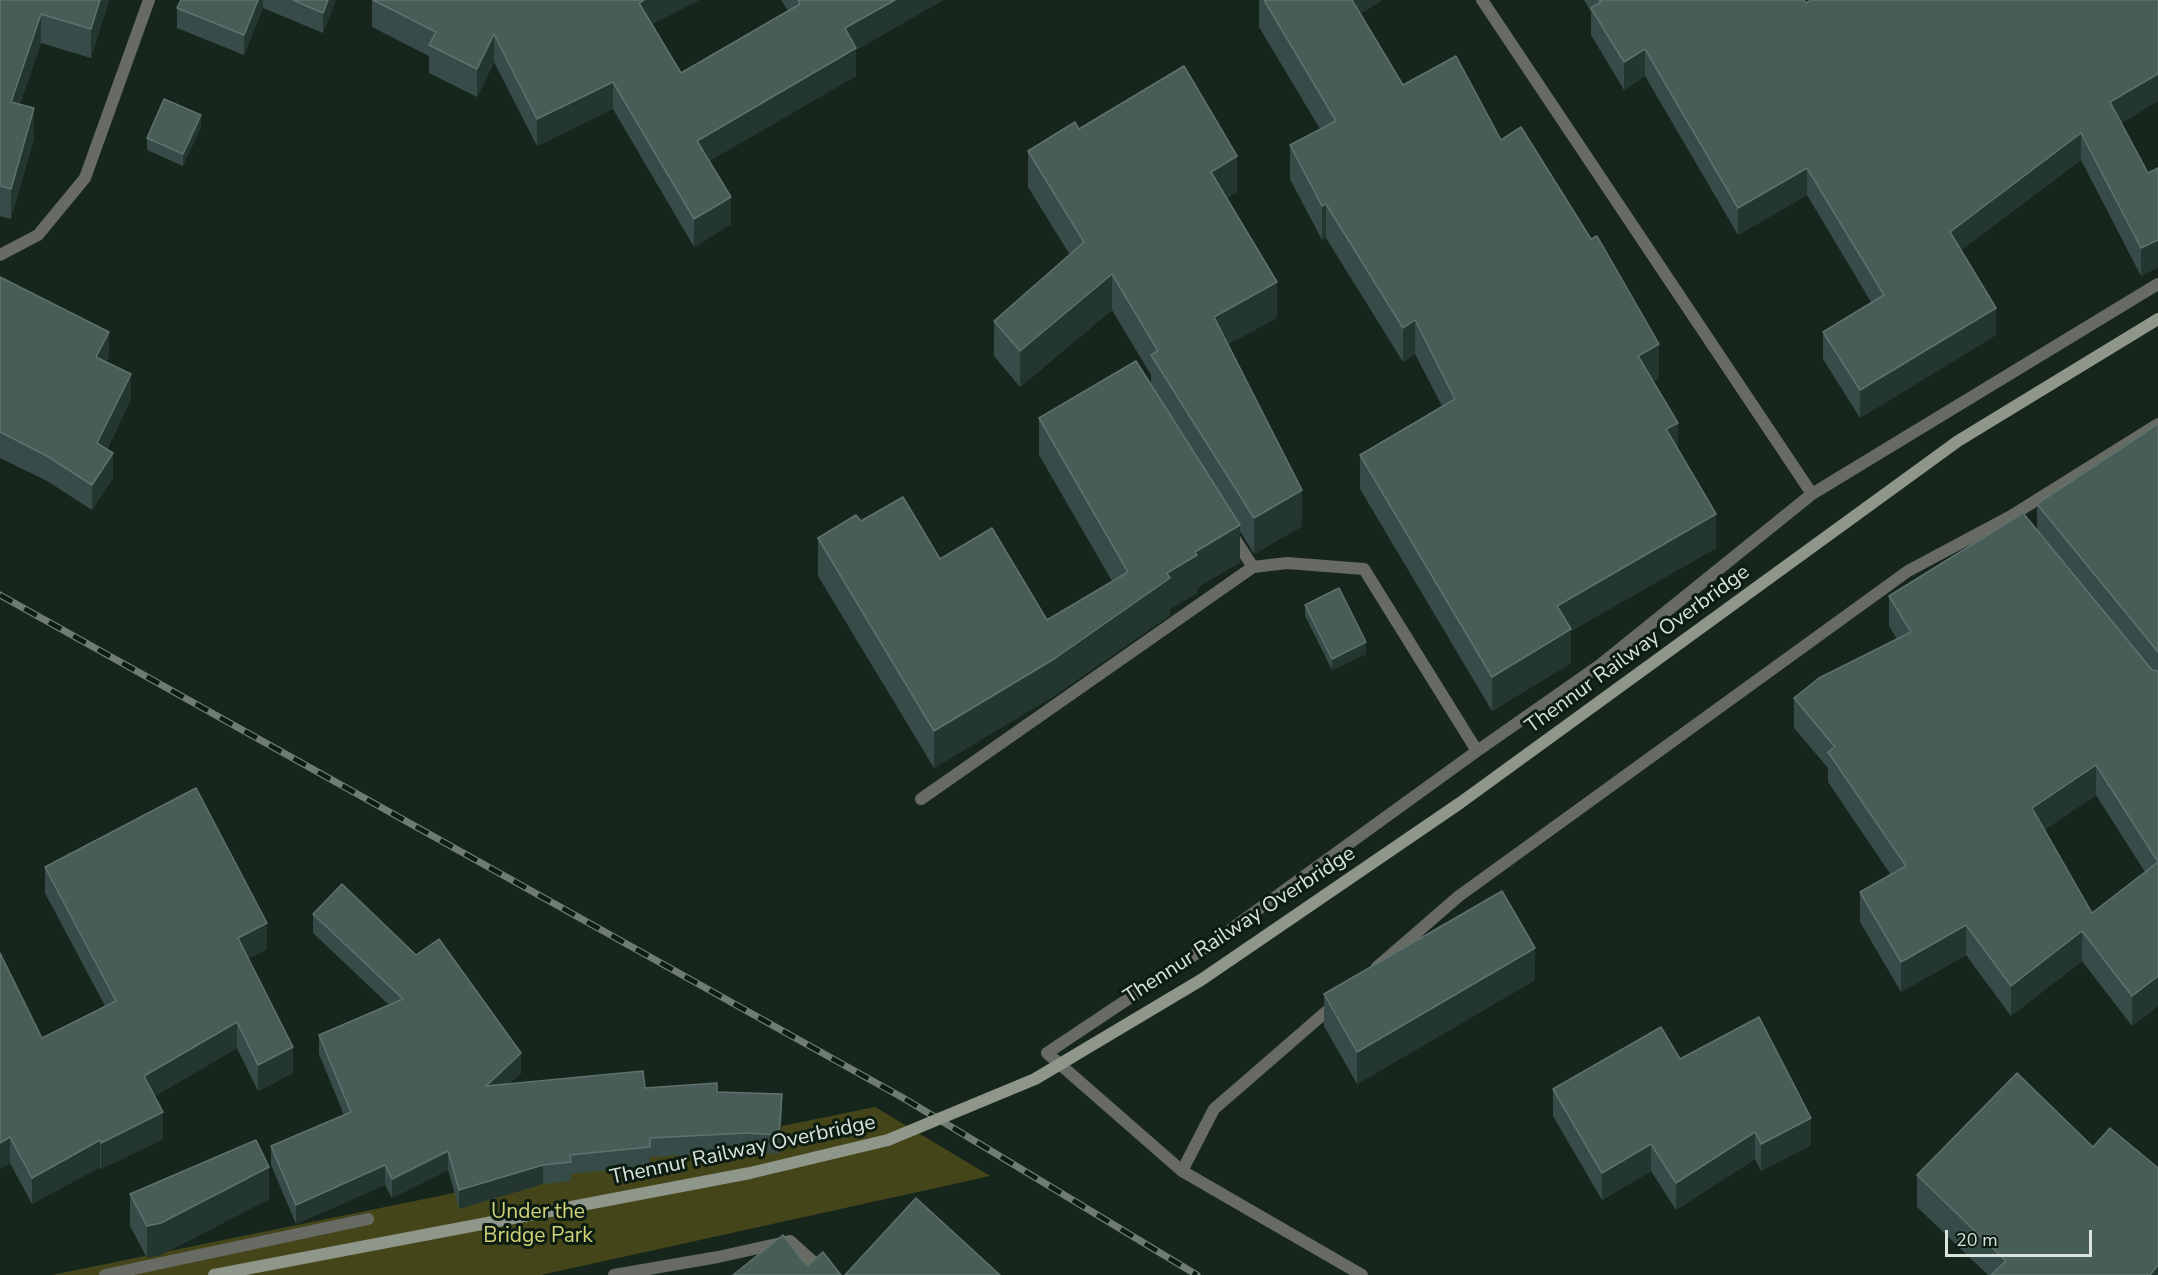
<!DOCTYPE html>
<html>
<head>
<meta charset="utf-8">
<style>
  body { margin:0 }
  #map { position:relative; width:2158px; height:1275px; overflow:hidden; background:#16261c; font-family:"Nunito Sans",sans-serif }
  canvas { display:block }
  .scale { position:absolute; left:1945px; top:1230px; width:147px; height:27px; box-sizing:border-box; border:3px solid #d8e3dc; border-top:0; padding-left:8px; font-size:18px; line-height:21px; white-space:nowrap; color:#d8e3dc; -webkit-text-stroke:4px #0c1c13; paint-order:stroke }
</style>
</head>
<body>
<div id="map">
<canvas width="2158" height="1275"></canvas>
<div class="scale">20 m</div>
</div>
<script>
const c = document.querySelector('canvas').getContext('2d');
c.lineJoin = 'round';
function fillPath(path, color) { c.fillStyle = color; c.fill(path, 'evenodd'); }
const shape = rows => new Path2D(rows.map(r => 'M' + r).join(''));
function stroke(path, color, width, dash) { c.strokeStyle = color; c.lineWidth = width; c.lineCap = dash ? 'butt' : 'round'; c.setLineDash(dash || []); c.stroke(path); }
function drawText(font, color, halo, rows, align = 'center') {
  c.font = font + ' "Nunito Sans",sans-serif'; c.lineWidth = 6; c.setLineDash([]); c.textBaseline = 'middle'; c.strokeStyle = halo; c.fillStyle = color; for (const [text, x, y, turn = 0] of rows) {
    c.save(); c.translate(x, y); c.rotate((+turn || 0) * Math.PI / 180); c.textAlign = isNaN(turn) ? turn : align; if (halo) c.strokeText(text, 0, 0); c.fillText(text, 0, 0); c.restore();
  }
}
const green = shape([
  [875,1107,990,1176,541,1275,52,1275]
]);
const street = shape([
  [1482,0,1812,494],
  [0,255,38,235,85,178,149,0],
  [1231,533,1253,567],
  [921,799,1253,567,1287,563,1364,569,1477,751],
  [1377,967,1459,896,1908,571,2011,516,2158,424],
  [1182,1171,1214,1109,1335,1004],
  [105,1275,368,1219],
  [614,1275,718,1257,790,1241,828,1275],
  [1362,1275,1182,1171,1047,1053,1209,945,1477,751,1600,665,1812,494,2158,284]
]);
const rail = shape([
  [0,595,905,1099,1197,1275]
]);
const secondaryBridge = shape([
  [214,1275,750,1173,888,1140,1035,1079,1201,980,1460,803,1958,441,2158,319]
]);
const wall = shape([
  [0,0,109,0,91,58,41,43,20,104,34,138,11,219,0,216],
  [181,0,336,0,323,33,263,8,244,55,177,28,177,8],
  [372,0,699,0,652,24,681,73,788,11,781,0,943,0,856,50,856,76,709,161,731,224,694,247,613,109,537,146,494,62,477,97,429,73,429,56,372,27],
  [1259,0,1382,0,1360,14,1403,85,1501,140,1659,378,1653,381,1678,450,1716,548,1571,631,1571,663,1492,711,1360,489,1360,455,1442,406,1415,354,1403,362,1326,238,1322,240,1290,179,1290,145,1320,129,1259,27],
  [1584,0,1804,0,1806,3,2158,0,2158,101,2121,123,2148,173,2158,168,2158,267,2141,276,2081,160,1961,250,1996,335,1860,418,1823,359,1823,332,1871,302,1807,195,1738,235,1645,76,1624,90,1591,35,1591,12],
  [201,127,183,166,147,150,147,138],
  [1079,129,1237,192,1227,198,1277,318,1228,344,1302,526,1254,554,1240,531,1240,562,1197,588,1197,593,1170,609,1170,615,1054,696,934,768,818,576,818,538,861,521,940,559,1047,620,1112,581,1039,455,1039,418,1151,384,1151,375,1112,310,1020,387,994,356,994,321,1070,255,1028,187,1028,151],
  [0,277,109,357,106,362,131,399,107,449,113,478,92,510,47,481,0,458],
  [2158,424,2158,1006,2132,1026,2082,961,2011,1016,1966,955,1901,992,1860,922,1860,892,1891,875,1828,782,1828,768,1794,728,1794,698,1897,639,1889,626,1889,596,2037,530,2037,504],
  [2096,795,2145,872,2092,913,2044,830],
  [1305,605,1366,654,1332,670,1305,616],
  [45,867,267,949,248,959,293,1073,258,1091,237,1048,155,1096,163,1139,101,1169,100,1167,32,1204,10,1163,0,1169,42,1038,105,1006,45,893],
  [313,914,521,1073,509,1084,645,1088,717,1092,782,1114,779,1154,746,1152,650,1157,650,1166,571,1174,571,1181,543,1184,459,1209,448,1170,392,1198,385,1185,296,1224,271,1165,271,1146,344,1115,319,1054,319,1035,389,1005,313,933],
  [1535,980,1357,1084,1324,1026,1324,994],
  [1680,1059,1811,1145,1761,1171,1755,1159,1676,1210,1651,1171,1602,1200,1553,1116,1553,1089],
  [2093,1147,2158,1275,1988,1275,1917,1207,1917,1175],
  [130,1194,269,1199,161,1255,147,1258,130,1226]
]);
const shadedWall = shape([
  [100,0,109,0,91,58,91,29],
  [258,0,263,0,263,8,244,55,244,35],
  [328,0,336,0,323,33,323,13],
  [644,0,699,0,639,30,639,3],
  [895,0,943,0,856,50,856,76,697,168,697,141,845,28],
  [1345,0,1382,0,1345,23],
  [41,14,41,43,11,131,11,102],
  [494,34,494,62,477,97,477,69],
  [1645,49,1645,76,1624,90,1624,62],
  [2158,74,2158,101,2110,130,2110,102],
  [613,82,613,109,537,146,537,119],
  [34,108,34,138,11,219,11,189],
  [201,115,201,127,183,166,183,154],
  [2081,133,2081,160,1950,259,1950,232],
  [1237,156,1237,192,1211,207,1211,172],
  [1807,168,1807,195,1738,235,1738,208],
  [731,197,731,224,694,247,694,219],
  [1326,204,1326,238,1322,240,1322,206],
  [2158,240,2158,267,2141,276,2141,248],
  [1112,274,1112,310,1020,387,1020,351],
  [1277,282,1277,318,1214,352,1214,317],
  [1996,308,1996,335,1860,418,1860,390],
  [1415,320,1415,354,1403,362,1403,328],
  [109,332,109,357,96,382,96,357],
  [1659,344,1659,378,1638,390,1638,356],
  [131,374,131,399,97,468,97,443],
  [1678,423,1678,457,1666,429],
  [113,453,113,478,92,510,92,485],
  [1302,490,1302,526,1254,554,1254,518],
  [1716,514,1716,548,1571,631,1571,663,1492,711,1492,677,1557,606],
  [1240,525,1240,562,1197,588,1197,593,1170,609,1170,615,1054,696,934,768,934,731,1167,573,1195,552],
  [1366,642,1366,654,1332,670,1332,659],
  [2096,765,2096,795,2032,838,2032,808],
  [267,923,267,949,238,964,238,938],
  [1966,925,1966,955,1901,992,1901,962],
  [2082,931,2082,961,2011,1016,2011,986],
  [1535,948,1535,980,1357,1084,1357,1052],
  [2158,976,2158,1006,2132,1026,2132,996],
  [237,1022,237,1048,144,1102,144,1076],
  [293,1047,293,1073,258,1091,258,1065],
  [521,1053,521,1073,486,1106,486,1086],
  [782,1094,782,1114,779,1154,779,1135],
  [163,1112,163,1139,101,1169,101,1143],
  [1811,1118,1811,1145,1761,1171,1761,1144],
  [1755,1132,1755,1159,1676,1210,1676,1183],
  [10,1137,10,1163,0,1169,0,1143],
  [100,1140,100,1167,32,1204,32,1178],
  [1651,1144,1651,1171,1602,1200,1602,1173],
  [448,1151,448,1170,392,1198,392,1179],
  [385,1165,385,1185,296,1224,296,1205],
  [543,1165,543,1184,459,1209,459,1190],
  [269,1167,269,1199,161,1255,147,1258,147,1226],
  [2158,1265,2158,1275,2150,1275]
]);
const building = shape([
  [0,0,100,0,91,29,41,14,11,102,34,108,11,189,0,186,0,0],
  [181,0,258,0,244,35,177,8,181,0],
  [293,0,328,0,323,13,293,0],
  [373,0,644,0,639,3,681,73,800,4,798,0,895,0,845,28,856,48,697,141,731,197,694,219,613,82,537,119,494,34,477,69,429,45,436,32,373,0],
  [1264,0,1352,0,1403,85,1456,56,1501,140,1521,127,1591,239,1597,236,1659,344,1638,356,1678,423,1666,429,1716,514,1557,606,1571,629,1492,677,1360,455,1455,399,1415,320,1403,328,1326,204,1322,206,1290,145,1336,121,1264,0],
  [1599,0,1804,0,1806,3,1811,0,2158,0,2158,74,2110,102,2148,173,2158,168,2158,240,2141,248,2081,133,1950,232,1996,308,1860,390,1823,332,1884,295,1807,168,1738,208,1645,49,1624,62,1591,8,1601,2,1599,0],
  [1184,66,1237,156,1211,172,1277,282,1214,317,1302,490,1254,518,1151,355,1158,351,1112,274,1020,351,994,321,1084,242,1028,151,1075,122,1079,129,1184,66],
  [164,99,201,115,183,154,147,138,164,99],
  [0,277,109,332,96,357,131,374,97,443,113,453,92,485,47,456,0,432,0,277],
  [1136,361,1240,525,1195,552,1197,555,1167,573,1170,578,1054,659,934,731,818,538,856,515,861,521,903,497,940,559,992,528,1047,620,1128,572,1039,418,1136,361],
  [2158,424,2158,652,2037,504,2158,424],
  [2023,513,2152,670,2158,671,2158,862,2096,765,2032,808,2092,913,2158,862,2158,976,2132,996,2082,931,2011,986,1966,925,1901,962,1860,892,1906,866,1828,752,1835,747,1794,698,1819,678,1911,632,1889,596,2023,513],
  [1339,588,1366,642,1332,659,1305,605,1339,588],
  [196,788,267,923,238,938,293,1047,258,1065,237,1022,144,1076,163,1112,101,1143,100,1140,32,1178,10,1137,0,1143,0,953,42,1038,116,1001,45,867,196,788],
  [342,884,416,955,439,939,521,1053,486,1086,643,1071,645,1088,717,1083,717,1092,782,1094,779,1135,746,1133,650,1138,650,1147,570,1155,571,1162,543,1165,459,1190,448,1151,392,1179,385,1165,296,1205,271,1146,351,1112,319,1035,403,999,313,914,342,884],
  [1502,891,1535,948,1357,1052,1324,994,1502,891],
  [1759,1017,1811,1118,1761,1144,1755,1132,1676,1183,1651,1144,1602,1173,1553,1089,1661,1027,1680,1059,1759,1017],
  [2017,1073,2093,1147,2110,1128,2158,1168,2158,1265,2150,1275,1991,1275,2006,1261,1917,1175,2017,1073],
  [256,1140,269,1167,161,1223,147,1226,130,1194,256,1140],
  [916,1198,1000,1275,845,1275,916,1198],
  [783,1235,807,1266,823,1252,841,1275,733,1275,783,1235]
]);
const streetNames = [
  ["Thennur Railway Overbridge",1638,650,-36],
  ["Thennur Railway Overbridge",1240,926,-33],
  ["Thennur Railway Overbridge",743,1151,-12]
];
const parkNames = [
  ["Under the",538,1213],
  ["Bridge Park",538,1237]
];
fillPath(green, '#45451a');
stroke(street, '#676b64', 12);
stroke(rail, '#6f7c74', 7);
stroke(rail, '#0c1c13', 4.5, [14]);
stroke(secondaryBridge, '#8f968a', 12);
fillPath(wall, '#374c48');
fillPath(shadedWall, '#233630');
fillPath(building, '#485d58');
stroke(building, '#5f726d', 1.5);
drawText('21px', '#d8e3dc', '#0c1c13', streetNames);
drawText('21px', '#d2d27a', '#0c1c13', parkNames);
</script>
</body>
</html>
